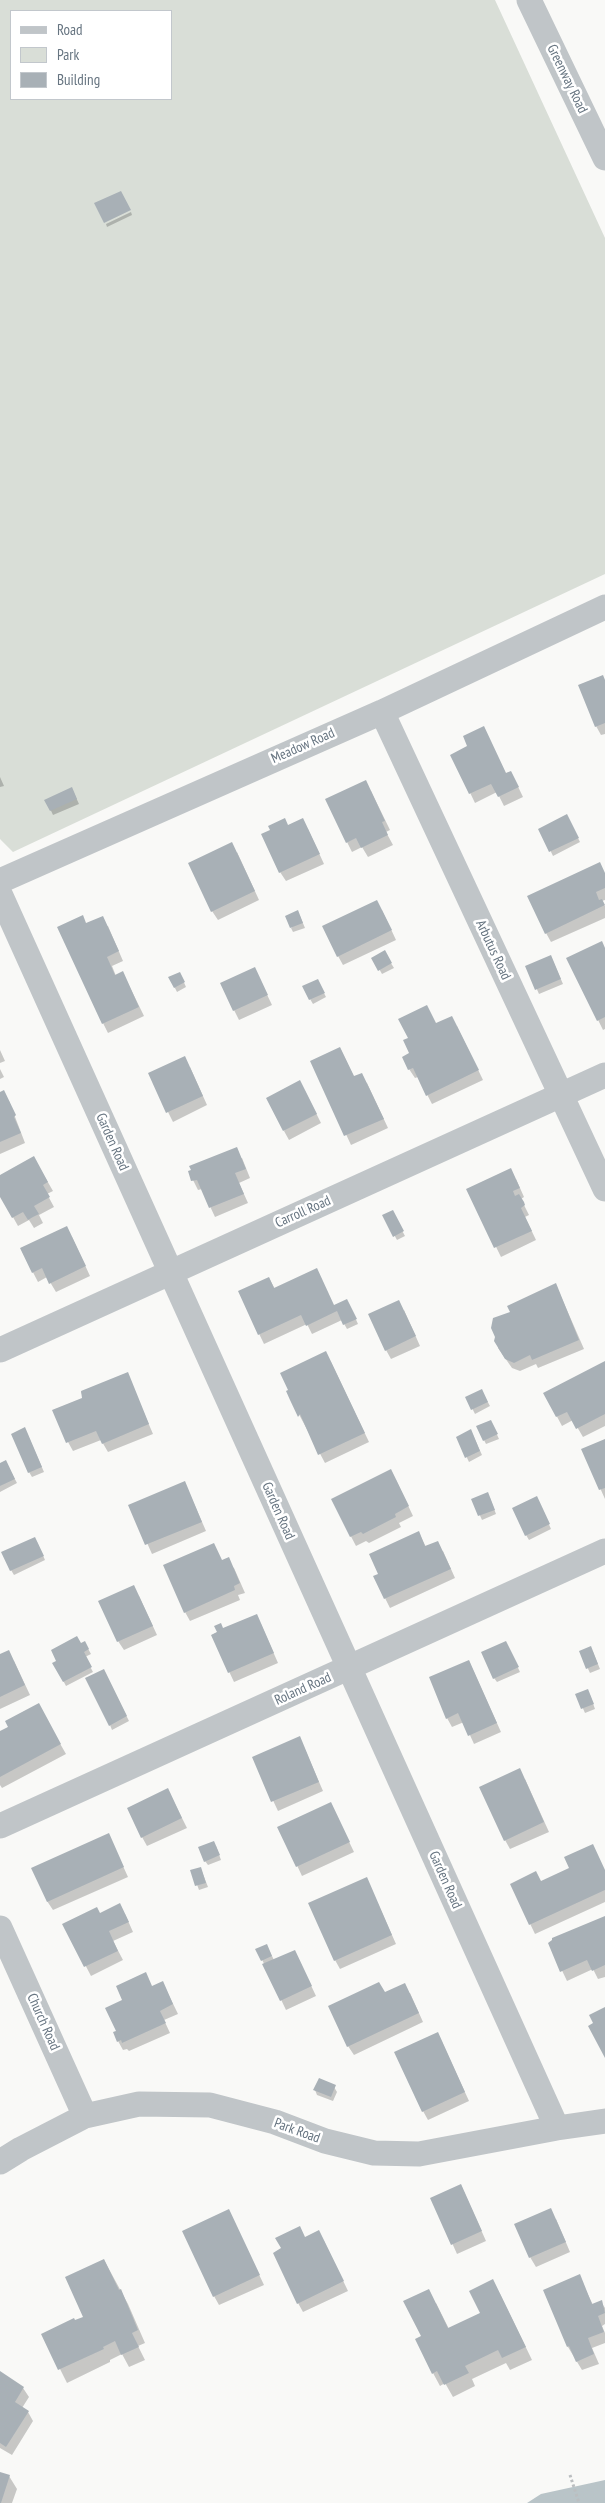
<!DOCTYPE html>
<style>
body{margin:0}
#map{position:relative;width:605px;height:2503px;overflow:hidden;background:#f9f9f7;font-family:"PT Sans Narrow",sans-serif}
canvas{display:block}
.legend{position:absolute;left:10px;top:10px;width:162px;height:90px;box-sizing:border-box;background:#fff;border:1px solid #c2c7cc;margin:0;padding:6px 9px;list-style:none;font-size:15px;color:#667480}
.legend li{display:flex;align-items:center;gap:10px;height:25px}
.legend b{width:25px;border:1px solid #c2c7cc}
</style>
<div id="map">
<canvas width="605" height="2503"></canvas>
<ul class="legend">
<li><b style="height:6px;background:#c0c5c8"></b>Road</li>
<li><b style="height:14px;background:#d9ded7"></b>Park</li>
<li><b style="height:14px;background:#a8b0b6"></b>Building</li>
</ul>
</div>
<script>
const g = document.querySelector('canvas').getContext('2d');
g.lineJoin = 'round';
function fill(path, color) { g.fillStyle = color; g.fill(path, 'evenodd'); }
const shape = rows => new Path2D(rows.map(r => 'M' + r).join(''));
function strokePath(path, color, width, dash) { g.strokeStyle = color; g.lineWidth = width; g.lineCap = dash ? 'butt' : 'round'; g.setLineDash(dash || []); g.stroke(path); }
function write(font, color, halo, rows, align = 'center') {
  g.font = font + ' "PT Sans Narrow",sans-serif'; g.lineWidth = 5; g.setLineDash([]); g.textBaseline = 'middle'; g.strokeStyle = halo; g.fillStyle = color; for (const [text, x, y, turn = 0] of rows) {
    g.save(); g.translate(x, y); g.rotate((+turn || 0) * Math.PI / 180); g.textAlign = isNaN(turn) ? turn : align; if (halo) g.strokeText(text, 0, 0); g.fillText(text, 0, 0); g.restore();
  }
}
fill(shape([
 [0,0,495,0,605,238,605,574,13,852,0,839],
 [11,11,171,11,171,99,11,99]
]), '#d9ded7');
fill(shape([
 [605,2480,605,2503,527,2503,541,2494]
]), '#b9c4c8');
fill(shape([
 [131,212,132,215,107,227,106,224],
 [605,681,605,734,601,735,596,726],
 [452,755,506,773,511,772,523,797,504,806,497,792,475,803],
 [0,777,4,786,0,787],
 [371,791,390,830,386,832,393,845,368,857,362,847,352,852,347,842],
 [74,793,79,804,53,815,46,800],
 [569,820,580,842,553,856,540,829],
 [288,826,308,829,324,864,286,881,280,872],
 [237,852,259,900,218,920,212,911],
 [605,873,605,900,602,901,605,906,605,918,551,942,546,933],
 [382,910,396,940,343,965,338,956],
 [300,916,305,928,293,932,291,928],
 [87,924,108,926,123,961,112,966,116,976,123,973,144,1016,108,1033,103,1023],
 [605,950,605,1029,603,1030,568,959],
 [384,952,394,968,382,974,373,958],
 [553,961,563,984,539,994,527,967],
 [170,978,182,978,186,987,177,992],
 [259,978,272,1005,239,1020,221,984],
 [320,985,326,997,313,1004,310,999],
 [436,1025,457,1026,483,1080,432,1104,418,1077,415,1078,409,1069],
 [340,1048,354,1077,367,1083,388,1128,351,1145,312,1061],
 [0,1050,5,1061,0,1063],
 [190,1067,207,1105,173,1122,149,1074],
 [0,1069,4,1077,0,1079],
 [305,1091,321,1123,289,1140,284,1131],
 [0,1093,9,1101,25,1143,0,1154],
 [34,1158,53,1191,47,1194,54,1207,39,1215,43,1223,34,1228,29,1220,18,1226,0,1194,0,1177],
 [242,1158,250,1178,239,1183,248,1203,215,1217,202,1189,198,1190,189,1172],
 [516,1179,524,1197,521,1199,529,1215,525,1217,536,1240,501,1257,468,1190],
 [392,1212,405,1236,397,1240,384,1216],
 [72,1237,90,1276,56,1292,47,1277,38,1282,21,1249],
 [269,1278,275,1289,334,1306,349,1304,358,1324,347,1329,342,1320,312,1334,307,1324,264,1344,239,1292],
 [556,1285,584,1349,538,1368,536,1364,520,1371,512,1368,498,1348,512,1313],
 [404,1310,420,1346,391,1359,386,1350],
 [331,1362,369,1442,325,1463,287,1392],
 [605,1362,605,1426,583,1437,573,1420,562,1426,545,1394],
 [127,1373,153,1434,108,1452,101,1440,73,1451,68,1442,84,1399,81,1392],
 [484,1395,490,1406,475,1414,467,1398],
 [493,1426,499,1439,486,1444,484,1440],
 [27,1433,44,1472,32,1477,29,1472],
 [473,1435,482,1455,469,1462,457,1437],
 [605,1440,605,1499,583,1450],
 [0,1465,8,1466,17,1483,0,1492],
 [396,1480,413,1516,399,1523,401,1527,369,1543,366,1541,356,1546,332,1500],
 [185,1483,206,1531,152,1554,130,1505],
 [490,1498,496,1514,482,1520,473,1500],
 [539,1502,551,1529,529,1540,526,1535],
 [419,1533,426,1547,443,1551,455,1578,390,1608,385,1598],
 [37,1542,45,1560,14,1575,11,1570],
 [222,1561,234,1568,245,1593,238,1595,240,1600,190,1621,185,1612],
 [139,1596,157,1635,124,1650,118,1641],
 [261,1624,278,1663,234,1682,212,1635,223,1629],
 [85,1643,91,1654,85,1657,93,1672,66,1686,54,1663],
 [508,1647,520,1672,497,1682,494,1678],
 [580,1652,593,1652,600,1669,590,1673],
 [0,1656,14,1661,30,1695,0,1709],
 [469,1661,501,1732,474,1744,464,1722,452,1727,447,1718],
 [106,1675,129,1721,112,1730,110,1725],
 [577,1695,590,1695,595,1709,585,1713],
 [38,1705,66,1754,2,1788,0,1785,0,1733],
 [304,1747,323,1791,278,1811,253,1758],
 [525,1779,549,1832,510,1849,505,1840],
 [168,1790,187,1828,147,1846,142,1837],
 [331,1804,354,1852,302,1876,279,1827],
 [113,1844,128,1877,53,1910,47,1901],
 [216,1846,221,1860,208,1865,205,1861],
 [201,1869,208,1887,199,1890,192,1871],
 [571,1869,605,1870,605,1902,535,1934,511,1884,541,1882],
 [371,1888,396,1944,340,1969,335,1960],
 [100,1914,125,1914,133,1932,113,1941,123,1960,91,1976,64,1924],
 [605,1917,605,1977,598,1979,593,1969,567,1981,549,1943],
 [257,1949,269,1950,274,1960,299,1960,316,1996,286,2010],
 [163,1983,178,2014,164,2020,170,2033,129,2051,127,2049,123,2050,118,2041,118,2031,152,1987],
 [410,1993,423,2022,354,2055,348,2046,385,1994],
 [442,2042,469,2101,428,2120,423,2111],
 [334,2087,337,2092,333,2101,317,2095,315,2090],
 [461,2185,486,2241,457,2254,432,2198],
 [229,2211,264,2285,219,2305,214,2296],
 [556,2219,570,2252,536,2267,530,2257],
 [306,2238,324,2241,348,2291,303,2312,298,2303],
 [104,2260,128,2304,145,2343,138,2346,145,2360,129,2367,122,2354,110,2360,110,2362,67,2383,43,2335,85,2317],
 [579,2276,593,2305,601,2302,605,2308,605,2324,602,2326,605,2333,605,2343,592,2348,599,2364,582,2370,568,2347,544,2291],
 [500,2294,532,2360,510,2370,506,2363,472,2379,475,2386,453,2397,445,2383,440,2386,433,2373,422,2337,436,2303,449,2329,481,2313],
 [0,2373,23,2388,29,2397,22,2408,28,2412,33,2421,12,2455,0,2448],
 [0,2473,9,2476,17,2489,12,2503,0,2503]
]), '#0003');
fill(shape([
 [121,191,131,210,104,223,94,203],
 [603,675,605,680,605,723,595,727,578,685],
 [484,726,506,773,511,771,519,787,498,797,491,784,469,794,450,755,467,746,463,736],
 [366,780,385,821,382,822,388,835,361,848,356,838,346,843,325,799],
 [72,787,77,799,50,811,44,800],
 [567,814,579,838,549,852,538,829],
 [285,818,288,825,303,818,320,854,279,873,261,834,270,830,268,826],
 [232,842,255,891,211,912,188,863],
 [600,862,605,873,605,888,596,892,599,900,602,899,605,905,545,934,527,896],
 [377,900,392,930,337,957,322,926],
 [298,910,303,923,290,928,285,916],
 [83,915,86,923,103,916,119,951,107,957,115,975,123,971,139,1007,102,1024,57,927],
 [602,941,605,948,605,1017,597,1021,566,958],
 [385,950,392,963,378,971,371,958],
 [551,955,561,979,535,990,525,966],
 [255,967,268,995,233,1011,220,983],
 [180,972,185,982,174,988,168,977],
 [318,979,325,993,309,1000,302,986],
 [427,1005,436,1023,452,1016,479,1070,426,1096,413,1068,408,1070,402,1057,409,1053,403,1040,408,1038,398,1019],
 [340,1047,354,1076,362,1073,384,1119,344,1136,310,1061],
 [185,1056,203,1096,166,1113,148,1073],
 [300,1080,317,1114,283,1131,266,1098],
 [4,1090,16,1115,14,1117,21,1133,0,1142,0,1092],
 [237,1147,246,1169,235,1173,244,1194,209,1208,197,1180,191,1181,188,1171,191,1170,189,1166],
 [34,1156,48,1182,43,1185,50,1197,34,1206,39,1214,33,1217,28,1220,23,1212,12,1218,0,1197,0,1175],
 [511,1168,520,1188,513,1191,515,1196,519,1194,524,1202,525,1205,521,1208,532,1231,494,1248,466,1189],
 [393,1210,404,1231,393,1237,382,1215],
 [67,1226,86,1266,49,1284,42,1268,32,1273,20,1248],
 [317,1268,334,1305,347,1299,357,1319,343,1325,337,1311,306,1326,301,1315,258,1335,238,1291,269,1277,274,1288],
 [556,1283,579,1340,532,1360,530,1355,514,1363,505,1359,494,1341,495,1337,491,1328,493,1318,510,1312,507,1306],
 [399,1300,416,1336,385,1351,368,1314],
 [326,1351,365,1433,318,1455,300,1414,298,1417,290,1400,286,1391,288,1390,280,1373],
 [605,1361,605,1414,576,1429,567,1412,556,1417,543,1393],
 [128,1372,149,1424,102,1444,96,1431,66,1443,52,1410,82,1398,81,1391],
 [482,1389,488,1402,471,1410,465,1397],
 [491,1420,498,1434,483,1441,476,1426],
 [25,1427,42,1467,28,1473,11,1434],
 [471,1429,480,1451,465,1458,456,1437],
 [605,1439,605,1488,599,1490,581,1449],
 [6,1460,15,1479,0,1486,0,1463],
 [391,1469,409,1506,395,1514,396,1517,363,1534,361,1532,350,1537,331,1499],
 [185,1481,202,1522,145,1545,128,1505],
 [488,1492,495,1510,478,1516,471,1499],
 [537,1496,550,1524,525,1536,512,1508],
 [419,1531,425,1546,438,1541,451,1569,384,1599,373,1576,378,1574,369,1554],
 [35,1537,44,1556,10,1571,1,1552],
 [214,1543,222,1560,229,1557,240,1583,234,1586,235,1590,184,1613,163,1565],
 [134,1585,153,1626,117,1642,98,1601],
 [257,1614,274,1653,228,1673,211,1635,217,1632,214,1626,221,1623,223,1628],
 [77,1636,81,1643,85,1641,89,1649,84,1652,92,1667,63,1682,52,1663,56,1661,51,1650],
 [506,1641,519,1667,493,1679,481,1652],
 [591,1646,598,1664,586,1669,579,1651],
 [9,1650,25,1685,0,1697,0,1654],
 [469,1660,497,1723,468,1736,458,1713,446,1719,429,1677],
 [104,1669,127,1716,109,1726,85,1678],
 [588,1689,594,1704,581,1709,575,1694],
 [39,1703,61,1744,0,1777,0,1731,8,1727,5,1721],
 [300,1736,319,1782,271,1802,252,1757],
 [520,1768,544,1822,504,1841,479,1787],
 [168,1788,182,1818,141,1838,127,1808],
 [331,1802,350,1842,296,1867,277,1827],
 [109,1833,124,1867,47,1902,31,1868],
 [214,1841,220,1855,204,1862,198,1847],
 [593,1844,605,1870,605,1890,529,1925,510,1884,536,1871,541,1881,569,1868,564,1857],
 [201,1867,206,1883,195,1886,190,1870],
 [367,1877,392,1935,334,1961,308,1903],
 [120,1903,129,1922,109,1931,118,1951,84,1967,62,1924,97,1907,100,1913],
 [605,1916,605,1965,592,1971,587,1960,560,1972,548,1943,552,1940,552,1938],
 [267,1944,272,1956,261,1961,255,1949],
 [295,1950,312,1986,280,2001,262,1964],
 [146,1972,152,1986,163,1981,173,2004,160,2011,166,2023,122,2043,121,2040,117,2042,113,2032,116,2031,105,2008,122,2000,116,1986],
 [379,1982,385,1992,405,1983,419,2013,347,2047,328,2006],
 [605,2007,605,2058,588,2026,593,2023,589,2015],
 [438,2032,465,2092,422,2112,394,2052],
 [319,2078,336,2085,331,2097,313,2090],
 [461,2184,482,2231,451,2245,430,2198],
 [551,2208,566,2242,529,2258,514,2224],
 [229,2209,260,2275,213,2297,182,2231],
 [300,2226,305,2237,319,2230,344,2281,297,2304,273,2253,281,2248,275,2238],
 [104,2259,119,2290,121,2289,138,2330,132,2333,139,2347,121,2355,115,2341,103,2347,104,2349,58,2370,41,2334,74,2318,75,2320,83,2317,65,2277],
 [580,2274,592,2304,602,2300,605,2313,598,2316,604,2332,588,2338,594,2354,576,2362,569,2346,567,2347,543,2290],
 [493,2279,526,2347,502,2358,498,2350,465,2366,469,2373,444,2385,437,2371,432,2374,415,2339,421,2336,403,2301,429,2289,448,2328,480,2313,469,2291],
 [0,2371,24,2387,15,2402,29,2411,6,2447,0,2443],
 [0,2472,10,2475,1,2503,0,2503]
]), '#a8b0b6');
strokePath(shape([
 [570,2475,579,2503]
]), '#bbbec0', 3, [2.5, 2.5]);
strokePath(shape([
 [529,0,605,158],
 [382,712,605,1189],
 [0,881,382,712,605,607],
 [0,894,557,2128],
 [0,1350,605,1075],
 [0,1826,605,1551],
 [0,1928,85,2116],
 [0,2162,21,2149,85,2116,139,2104,210,2105,275,2122,325,2141,374,2153,419,2154,557,2128,605,2121]
]), '#c0c5c8', 25);
write('14px', '#667480', '#fff', [
 ["Greenway Road",567,79,64],
 ["Meadow Road",303,746,-24],
 ["Arbutus Road",493,950,65],
 ["Garden Road",112,1142,66],
 ["Carroll Road",303,1212,-24],
 ["Garden Road",278,1511,66],
 ["Roland Road",303,1689,-24],
 ["Garden Road",445,1880,66],
 ["Church Road",43,2022,66],
 ["Park Road",297,2131,20]
]);
</script>
